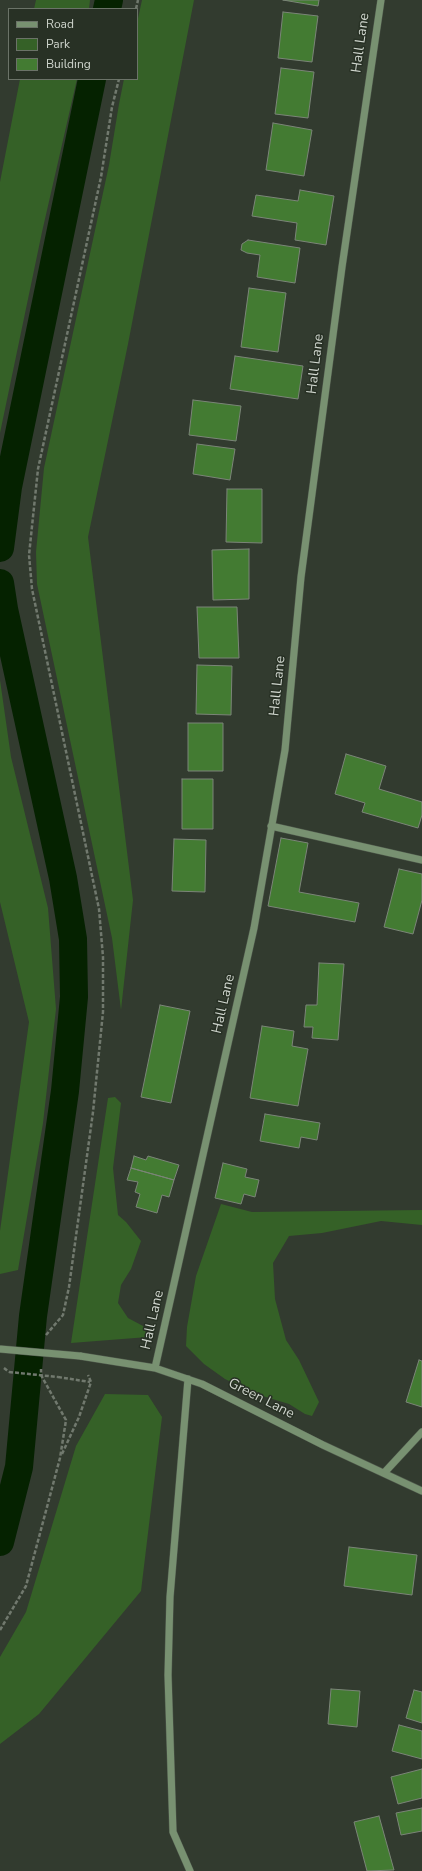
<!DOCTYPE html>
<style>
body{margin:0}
#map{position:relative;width:422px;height:1871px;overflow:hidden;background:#323b2f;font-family:"Nunito Sans",sans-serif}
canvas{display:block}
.legend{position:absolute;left:8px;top:8px;width:130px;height:72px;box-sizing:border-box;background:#283125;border:1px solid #6b7368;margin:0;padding:5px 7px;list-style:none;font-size:12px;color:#cfd5cd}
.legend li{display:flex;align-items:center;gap:8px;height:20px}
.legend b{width:20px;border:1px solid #6b7368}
</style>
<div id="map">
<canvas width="422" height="1871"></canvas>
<ul class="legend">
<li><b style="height:5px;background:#789171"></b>Road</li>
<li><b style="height:11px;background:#356127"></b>Park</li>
<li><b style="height:11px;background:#437b32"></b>Building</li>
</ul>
</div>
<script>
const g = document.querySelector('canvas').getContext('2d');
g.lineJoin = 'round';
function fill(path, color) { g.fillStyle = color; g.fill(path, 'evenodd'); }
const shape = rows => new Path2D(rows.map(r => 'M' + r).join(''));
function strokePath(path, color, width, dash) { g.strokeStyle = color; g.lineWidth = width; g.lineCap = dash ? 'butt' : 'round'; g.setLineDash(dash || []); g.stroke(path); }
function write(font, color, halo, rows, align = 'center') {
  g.font = font + ' "Nunito Sans",sans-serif'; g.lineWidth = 3; g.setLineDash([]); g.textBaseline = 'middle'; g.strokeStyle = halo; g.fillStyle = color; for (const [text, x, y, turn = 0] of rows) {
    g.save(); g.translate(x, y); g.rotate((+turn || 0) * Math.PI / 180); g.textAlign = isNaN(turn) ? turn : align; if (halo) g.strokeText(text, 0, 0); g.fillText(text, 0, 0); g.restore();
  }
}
fill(shape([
 [36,0,90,0,89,9,34,9],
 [142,0,194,0,128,344,88,537,133,900,121,1010,112,938,37,584,36,552,44,468,109,165,119,104,124,79,137,79,137,23],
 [20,79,77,79,42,232,0,433,0,182],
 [0,680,11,757,48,908,56,1009,43,1123,18,1270,0,1274,0,1231,29,1022,0,902],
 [115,1097,121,1103,113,1168,118,1215,126,1222,141,1241,131,1269,121,1285,118,1303,128,1318,143,1326,148,1337,71,1343,108,1098],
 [221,1204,252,1212,422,1210,422,1225,381,1221,322,1233,289,1236,273,1263,275,1299,286,1340,299,1360,319,1402,312,1416,305,1414,289,1404,256,1394,225,1379,204,1364,186,1346,187,1327,196,1276],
 [105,1394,148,1395,162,1417,141,1591,39,1714,0,1744,0,1657,26,1612,76,1446]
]), '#356127');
strokePath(shape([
 [107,9,109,0],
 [0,548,8,487,92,79],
 [0,583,4,609,63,878,73,939,74,997,65,1091,33,1316,19,1467,0,1542]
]), '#052200', 28);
const building = shape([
 [283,0,319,0,318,6,283,0],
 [283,12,318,16,312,62,278,58,283,12],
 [281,68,314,72,308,118,275,114,281,68],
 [273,123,312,130,304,176,266,170,273,123],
 [300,190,334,196,326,245,295,240,297,223,252,216,256,195,298,201,300,190],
 [248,240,300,248,295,283,257,277,260,255,247,253,241,250,242,244,248,240],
 [249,288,286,293,278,352,241,347,249,288],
 [235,356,303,366,298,399,230,389,235,356],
 [193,400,241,406,236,441,189,435,193,400],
 [197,444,235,449,230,480,193,474,197,444],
 [227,489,262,489,262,543,226,542,227,489],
 [249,549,249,599,213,600,212,550,249,549],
 [197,607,237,607,239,658,199,658,197,607],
 [197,665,232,666,231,715,196,714,197,665],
 [188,723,223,723,223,771,188,771,188,723],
 [346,754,386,766,379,789,422,802,422,815,418,828,362,812,365,803,335,794,346,754],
 [182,779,213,779,213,829,182,829,182,779],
 [281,838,308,843,299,892,359,903,355,922,268,906,281,838],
 [174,839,206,840,205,892,172,891,174,839],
 [399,869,422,874,422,900,413,934,384,927,399,869],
 [319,963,344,964,338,1040,312,1038,313,1027,304,1027,306,1005,317,1005,319,963],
 [160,1005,190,1011,171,1103,141,1097,160,1005],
 [262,1026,294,1031,292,1046,308,1049,298,1106,250,1098,262,1026],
 [265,1114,320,1123,317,1140,301,1137,299,1148,260,1141,265,1114],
 [134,1156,146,1160,148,1156,179,1165,174,1180,131,1168,134,1156],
 [223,1163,247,1169,245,1177,259,1180,255,1197,244,1194,241,1204,215,1198,223,1163],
 [131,1168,174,1180,169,1197,162,1195,157,1213,136,1207,140,1194,135,1192,138,1182,127,1180,131,1168],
 [419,1360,422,1361,422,1407,406,1402,419,1360],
 [349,1547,417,1555,412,1595,344,1586,349,1547],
 [331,1689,360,1691,357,1727,328,1724,331,1689],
 [414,1690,422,1692,422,1723,406,1718,414,1690],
 [399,1725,422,1731,422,1759,392,1751,399,1725],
 [422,1769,422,1798,398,1804,391,1777,422,1769],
 [422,1808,422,1831,401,1835,396,1813,422,1808],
 [379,1816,394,1870,367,1871,354,1822,379,1816]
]);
fill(building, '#437b32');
strokePath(building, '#7b8578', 1);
const minor = shape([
 [271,826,422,860],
 [80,1356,155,1368,202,1384,323,1445,422,1491],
 [155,1368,254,928,285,750,301,577,342,267,381,0],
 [188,1379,170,1597,168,1675,173,1832,190,1871],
 [384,1473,422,1432]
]);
strokePath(minor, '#4e574b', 8);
strokePath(shape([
 [136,9,138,0],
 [46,1335,63,1315,69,1287,93,1112,103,1012,103,957,99,909,32,589,29,555,38,469,101,177,112,107,119,79],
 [4,1368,9,1372],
 [58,1377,90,1382],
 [62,1454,79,1417,91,1382,88,1375],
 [0,1630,26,1586,60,1458,66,1420,41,1375,41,1369]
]), '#71796e', 2.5, [4, 2]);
strokePath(minor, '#789171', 7);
const minorBridge = shape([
 [0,1349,80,1356]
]);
strokePath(minorBridge, '#4e574b', 8, []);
strokePath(shape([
 [9,1372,58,1377]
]), '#71796e', 2.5, [4, 2]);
strokePath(minorBridge, '#789171', 7);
write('14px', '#cfd5cd', '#283125', [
 ["Hall Lane",361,43,-82],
 ["Hall Lane",316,364,-83],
 ["Hall Lane",278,686,-84],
 ["Hall Lane",224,1004,-77],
 ["Hall Lane",153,1320,-77],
 ["Green Lane",261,1399,27]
]);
</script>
